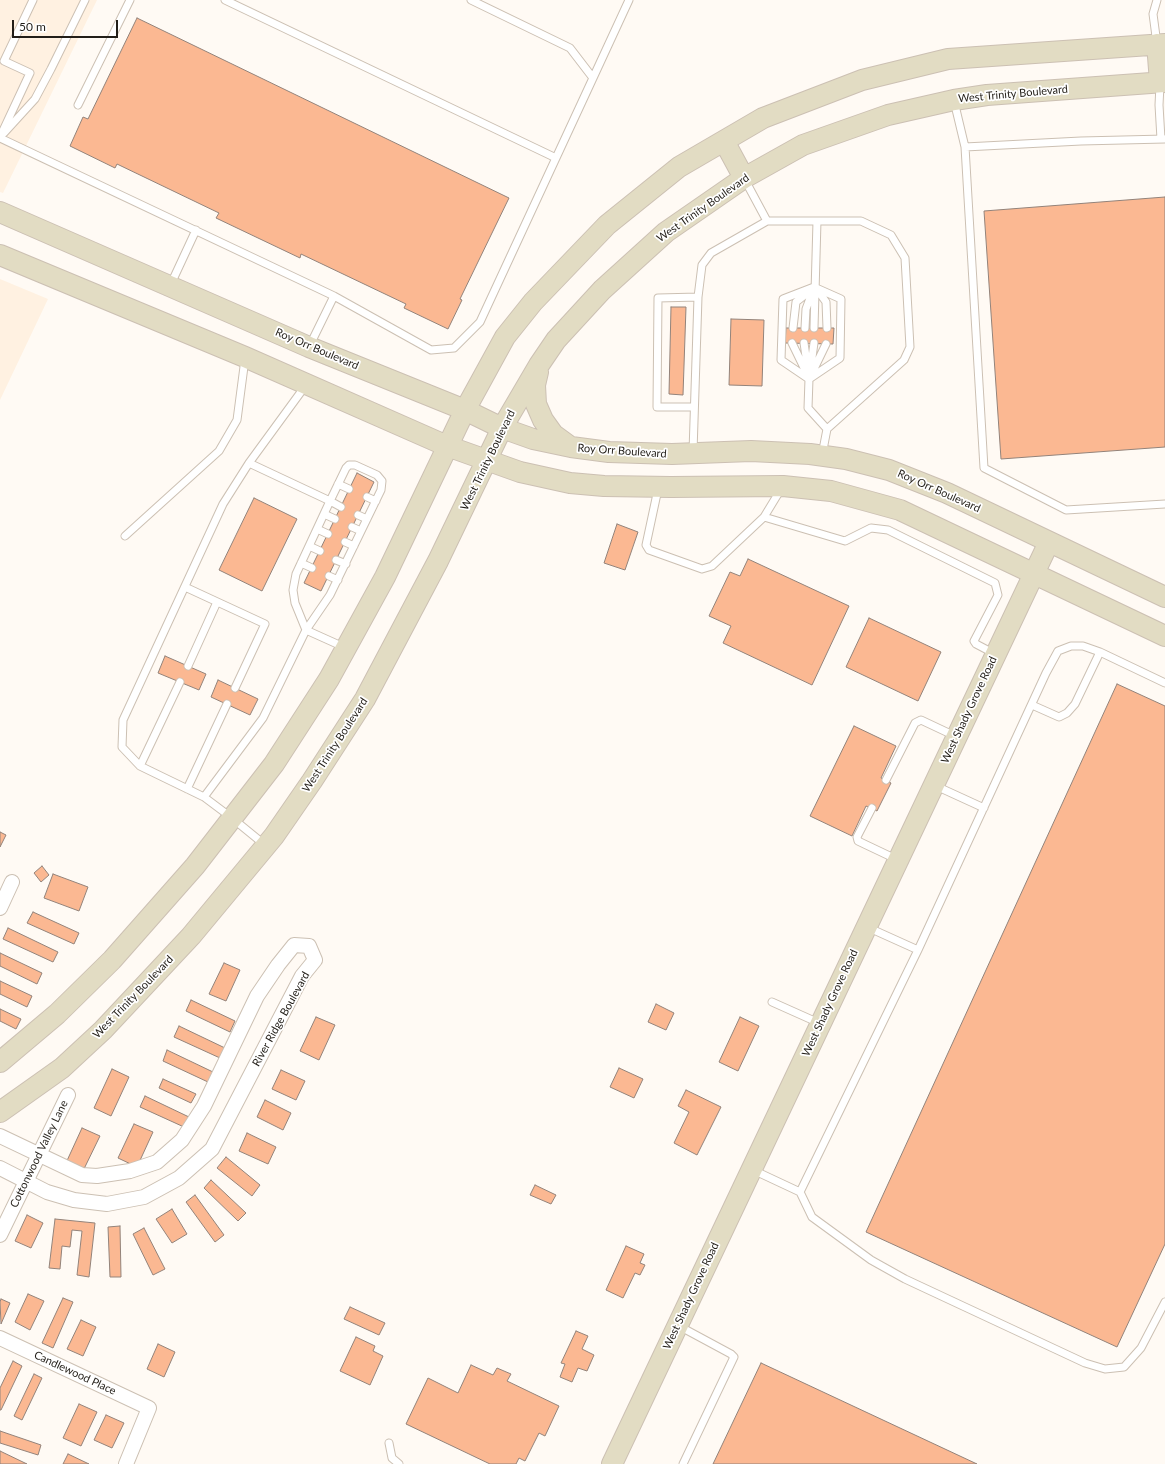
<!DOCTYPE html>
<style>
body{margin:0}
#map{position:relative;width:1165px;height:1464px;overflow:hidden;background:#fffaf4;font-family:Lato,sans-serif}
canvas{display:block}
.scale{position:absolute;left:12px;top:20px;width:106px;height:18px;box-sizing:border-box;border:2px solid #221e18;border-top:0;padding-left:5px;font-size:12px;line-height:14px;white-space:nowrap;color:#221e18;-webkit-text-stroke:3px #fff;paint-order:stroke}
</style>
<div id="map">
<canvas width="1165" height="1464"></canvas>
<div class="scale">50 m</div>
</div>
<script>
const g = document.querySelector('canvas').getContext('2d');
g.lineJoin = 'round';
function fill(path, color) { g.fillStyle = color; g.fill(path, 'evenodd'); }
const shape = rows => new Path2D(rows.map(r => 'M' + r).join(''));
function strokePath(path, color, width, dash) { g.strokeStyle = color; g.lineWidth = width; g.lineCap = dash ? 'butt' : 'round'; g.setLineDash(dash || []); g.stroke(path); }
function write(font, color, halo, rows, align = 'center') {
  g.font = font + ' Lato,sans-serif'; g.lineWidth = 3.5; g.setLineDash([]); g.textBaseline = 'middle'; g.strokeStyle = halo; g.fillStyle = color; for (const [text, x, y, turn = 0] of rows) {
    g.save(); g.translate(x, y); g.rotate((+turn || 0) * Math.PI / 180); g.textAlign = isNaN(turn) ? turn : align; if (halo) g.strokeText(text, 0, 0); g.fillText(text, 0, 0); g.restore();
  }
}
fill(shape([
 [0,0,97,0,3,193,0,192],
 [0,279,48,299,0,400]
]), '#fff1e1');
const building = shape([
 [137,18,509,198,460,299,462,300,448,329,404,308,406,304,301,254,300,258,216,218,219,213,117,164,115,168,70,146,83,117,88,119,137,18],
 [1165,197,1165,447,1001,459,984,211,1165,197],
 [671,307,686,307,683,395,669,394,671,307],
 [731,319,764,320,762,386,729,385,731,319],
 [786,328,834,328,833,344,785,343,786,328],
 [357,473,374,482,321,591,304,583,357,473],
 [254,498,297,519,262,591,219,570,254,498],
 [617,524,638,532,625,570,604,563,617,524],
 [748,559,849,606,812,685,723,643,731,626,709,616,730,572,740,576,748,559],
 [869,618,941,652,918,701,846,667,869,618],
 [165,656,206,674,199,690,158,673,165,656],
 [218,680,258,699,250,715,211,697,218,680],
 [1117,684,1165,706,1165,1244,1117,1347,866,1232,1117,684],
 [854,726,896,746,881,778,891,783,877,811,866,806,852,836,810,816,854,726],
 [0,832,6,835,0,847,0,832],
 [42,866,49,875,41,882,34,873,42,866],
 [53,874,88,887,79,911,44,898,53,874],
 [33,912,79,933,74,944,27,923,33,912],
 [8,928,58,952,53,962,3,939,8,928],
 [0,953,42,973,37,984,0,966,0,953],
 [224,963,240,970,226,1001,209,994,224,963],
 [0,981,32,996,27,1007,0,994,0,981],
 [191,1000,235,1021,230,1032,186,1011,191,1000],
 [656,1004,674,1013,666,1030,648,1022,656,1004],
 [0,1009,21,1019,16,1029,0,1021,0,1009],
 [316,1017,335,1025,319,1060,300,1051,316,1017],
 [740,1017,759,1026,738,1071,719,1062,740,1017],
 [179,1026,225,1048,220,1058,174,1037,179,1026],
 [167,1050,213,1072,208,1082,163,1061,167,1050],
 [619,1068,643,1079,634,1098,610,1087,619,1068],
 [112,1069,129,1077,111,1116,94,1108,112,1069],
 [281,1070,305,1081,296,1100,272,1089,281,1070],
 [163,1079,196,1094,191,1103,159,1088,163,1079],
 [686,1090,721,1107,697,1155,674,1143,689,1112,678,1106,686,1090],
 [145,1096,189,1117,184,1127,140,1107,145,1096],
 [265,1100,291,1113,283,1130,257,1117,265,1100],
 [134,1124,153,1132,137,1167,118,1158,134,1124],
 [82,1128,100,1136,82,1173,65,1165,82,1128],
 [247,1133,276,1147,268,1164,239,1151,247,1133],
 [226,1157,260,1185,252,1196,217,1168,226,1157],
 [211,1180,246,1213,238,1221,204,1188,211,1180],
 [535,1185,556,1195,551,1204,530,1195,535,1185],
 [195,1195,224,1235,215,1242,186,1202,195,1195],
 [172,1209,187,1234,172,1243,156,1219,172,1209],
 [27,1215,43,1223,31,1248,15,1241,27,1215],
 [55,1219,95,1223,89,1277,77,1275,82,1231,72,1230,70,1247,62,1246,60,1269,49,1268,55,1219],
 [120,1226,121,1277,110,1277,108,1227,120,1226],
 [144,1228,165,1269,153,1275,133,1234,144,1228],
 [626,1246,644,1254,640,1263,645,1265,640,1275,635,1273,623,1298,606,1290,626,1246],
 [28,1294,44,1301,30,1330,15,1322,28,1294],
 [63,1298,73,1302,53,1348,42,1343,63,1298],
 [1,1299,10,1303,1,1324,0,1302,1,1299],
 [350,1307,385,1323,379,1335,344,1319,350,1307],
 [81,1320,96,1327,83,1356,67,1349,81,1320],
 [576,1331,588,1336,582,1349,594,1355,587,1371,578,1368,572,1382,560,1377,565,1364,561,1363,576,1331],
 [356,1337,375,1346,373,1351,383,1356,370,1385,340,1371,356,1337],
 [158,1344,175,1352,164,1377,147,1369,158,1344],
 [13,1361,22,1366,1,1410,0,1410,0,1388,13,1361],
 [761,1363,977,1464,713,1464,761,1363],
 [471,1365,493,1375,497,1368,511,1374,507,1381,559,1406,545,1436,539,1433,525,1461,519,1458,516,1464,490,1464,406,1424,428,1378,458,1393,471,1365],
 [34,1374,42,1378,22,1420,14,1416,34,1374],
 [79,1404,97,1412,81,1446,63,1438,79,1404],
 [106,1415,124,1423,112,1448,94,1440,106,1415],
 [0,1431,41,1445,38,1455,0,1443,0,1431],
 [0,1451,27,1464,0,1464,0,1451],
 [68,1454,89,1464,63,1464,68,1454]
]);
fill(building, '#fbb892');
strokePath(building, '#93837a', 1);
const service = shape([
 [225,0,556,158],
 [1157,0,1153,14,1157,44],
 [593,78,629,0],
 [1160,85,1159,105,1161,139],
 [954,101,965,147,984,468,1066,510,1165,504],
 [78,105,130,0],
 [4,133,35,99,51,69,85,0],
 [0,137,30,73,4,61,33,0],
 [0,138,334,296],
 [965,147,1081,141,1165,139],
 [745,180,767,221],
 [170,286,196,230],
 [814,287,841,299,840,358,809,379,781,360,783,299,814,287],
 [816,288,826,302,827,328],
 [793,328,796,302,810,291],
 [805,328,806,309,812,293],
 [814,328,817,221],
 [792,343,809,378],
 [804,343,808,370],
 [814,343,809,379,808,408,827,429],
 [309,347,334,296,431,350,454,348,480,322,593,78,570,48,471,0],
 [812,373,826,344],
 [694,407,657,407,658,298,698,297],
 [693,452,698,297,702,265,711,253,767,221,861,221,891,235,905,258,910,347,904,360,827,429,822,455],
 [338,484,349,489],
 [658,489,646,545,649,550,702,569,712,566,764,517,781,489],
 [367,497,376,501],
 [324,514,335,519],
 [358,515,367,519],
 [764,517,845,541,871,528,888,530,995,583,998,595,974,641,976,644,995,654],
 [352,527,361,531],
 [317,529,328,534],
 [125,536,219,451,237,420,245,359],
 [345,542,354,546],
 [309,546,320,551],
 [336,560,346,564],
 [301,563,312,568],
 [329,576,338,580],
 [185,587,265,624,235,688],
 [306,630,295,603,293,590,296,574,330,501,249,463,306,385],
 [306,630,330,595,381,490,382,481,377,475,355,465,349,465,346,468,330,501,341,507],
 [188,666,217,602],
 [1032,705,1059,717,1067,713,1075,704,1100,652],
 [140,766,180,682],
 [886,780,915,723,921,720,955,736],
 [936,786,984,808],
 [187,789,227,704],
 [204,797,140,766,122,747,123,720,223,504,249,463],
 [872,808,857,837,858,841,898,860],
 [265,845,232,818,204,797,263,718,306,630,346,648],
 [867,927,918,950],
 [772,1002,819,1023],
 [753,1170,800,1192,812,1217,871,1260,905,1279,1085,1363,1105,1369,1124,1367,1141,1348,1165,1302],
 [800,1192,918,950,1046,673,1058,651,1071,646,1083,646,1100,652,1165,683],
 [679,1326,731,1354,734,1357,683,1464],
 [389,1443,392,1458,399,1464]
]);
const minor = shape([
 [0,908,12,882],
 [0,1136,82,1175,97,1176,130,1171,157,1162,182,1140,204,1106,257,996,278,965,294,945,309,946,315,960,302,976,212,1149,179,1178,144,1197,107,1204,74,1200,47,1192,0,1168],
 [0,1235,68,1095],
 [0,1338,149,1408,126,1464]
]);
const secondary = shape([
 [1157,44,1160,82],
 [724,141,744,178],
 [0,212,309,347,465,410,502,428,533,439,571,447,609,452,672,454,751,451,810,454,846,459,889,470,947,493,1165,597],
 [0,255,245,357,447,446,520,472,570,483,604,486,671,487,783,486,831,491,900,510,1165,636],
 [538,372,535,385,536,404,543,420,553,434,568,445],
 [0,1062,57,1014,112,960,195,866,274,764,329,679,385,577,465,410,505,337,533,302,607,225,679,167,763,118,862,80,948,59,1165,44],
 [0,1112,62,1068,103,1030,191,936,274,836,312,781,365,699,438,561,502,428,539,365,556,340,602,290,666,232,744,178,803,145,888,115,954,100,987,95,1165,82],
 [612,1464,1049,542]
]);
strokePath(service, '#ccc0b3', 9);
strokePath(minor, '#ccc0b3', 16);
strokePath(secondary, '#ccc0b3', 22);
strokePath(service, '#fff', 7);
strokePath(minor, '#fff', 14);
strokePath(secondary, '#e2dcc3', 20);
write('11px', '#221e18', '#fff', [
 ["West Trinity Boulevard",1013,94,-5],
 ["West Trinity Boulevard",703,208,-35],
 ["Roy Orr Boulevard",317,349,23],
 ["Roy Orr Boulevard",622,451,4],
 ["West Trinity Boulevard",488,460,-64],
 ["Roy Orr Boulevard",939,491,24],
 ["West Shady Grove Road",969,710,-65],
 ["West Trinity Boulevard",335,745,-57],
 ["West Trinity Boulevard",133,997,-46],
 ["West Shady Grove Road",830,1003,-65],
 ["River Ridge Boulevard",281,1019,-61],
 ["Cottonwood Valley Lane",39,1154,-64],
 ["West Shady Grove Road",691,1296,-65],
 ["Candlewood Place",75,1373,25]
]);
</script>
